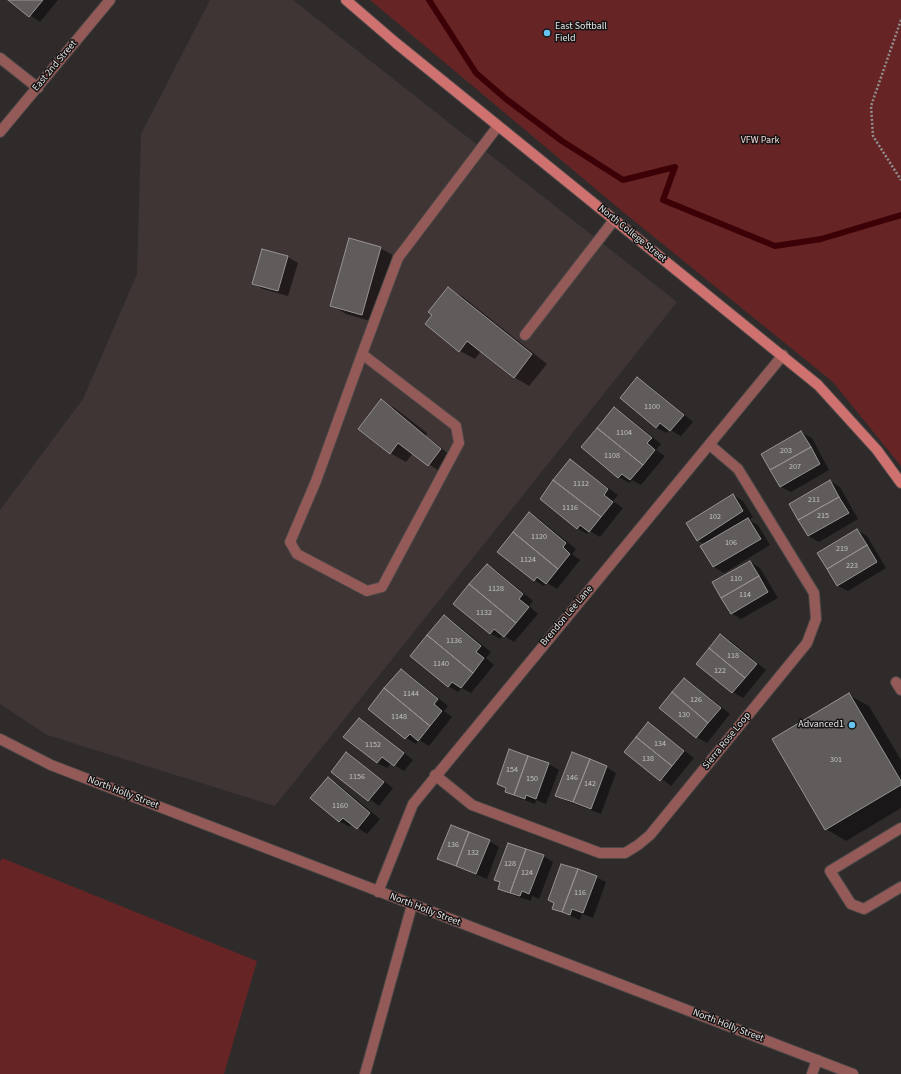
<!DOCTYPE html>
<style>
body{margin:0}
canvas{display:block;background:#2f2b2b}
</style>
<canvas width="901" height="1074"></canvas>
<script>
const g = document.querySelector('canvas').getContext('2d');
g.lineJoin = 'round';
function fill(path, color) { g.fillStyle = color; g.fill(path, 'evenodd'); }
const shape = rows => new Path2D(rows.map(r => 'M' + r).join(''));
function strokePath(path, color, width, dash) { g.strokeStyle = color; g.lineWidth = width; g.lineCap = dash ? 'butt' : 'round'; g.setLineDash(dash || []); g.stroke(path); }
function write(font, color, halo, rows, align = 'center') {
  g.font = font + ' "Source Sans 3",sans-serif'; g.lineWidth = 3; g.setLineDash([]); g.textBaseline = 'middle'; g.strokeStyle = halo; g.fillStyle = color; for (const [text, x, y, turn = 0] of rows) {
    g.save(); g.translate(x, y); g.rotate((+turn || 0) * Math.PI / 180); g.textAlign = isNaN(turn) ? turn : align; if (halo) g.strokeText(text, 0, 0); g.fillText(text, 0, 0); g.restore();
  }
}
fill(shape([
 [210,0,293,0,677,302,275,806,47,735,0,704,0,510,83,399,137,274,141,134]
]), '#3e3534');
fill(shape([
 [370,0,901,0,901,466,833,382,622,211],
 [2,858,257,961,224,1074,0,1074,0,862]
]), '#662425');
fill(shape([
 [9,0,58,0,40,22],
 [380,248,396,257,377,323,346,314,331,305],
 [262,250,288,257,298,263,288,296,263,289,253,284],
 [448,288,463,297,547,364,529,386,514,377,481,351,475,359,460,351,426,324],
 [637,378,647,384,693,422,681,436,670,430,667,433,657,428,621,398],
 [381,401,396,409,427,433,426,436,455,459,443,474,413,453,406,462,390,453],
 [614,408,624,414,661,444,656,450,665,456,641,485,632,480,629,483,619,477,582,447],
 [801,432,812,438,829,470,791,492,781,487,762,454],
 [570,460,618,495,613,501,623,508,600,537,590,531,587,534,577,528],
 [830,481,840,487,858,519,819,542,808,536],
 [733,495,743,501,753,517,749,520,758,525,770,545,724,573,714,567,702,547,706,545,697,540],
 [529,513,539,519,576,549,572,554,580,560,557,589,547,583,544,586,534,580],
 [857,530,867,536,886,568,848,591,838,586],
 [750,562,760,568,778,598,741,619,731,613],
 [487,565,497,571,533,601,529,606,538,614,514,642,503,635,500,639,490,633],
 [444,616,454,622,491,652,486,658,494,665,471,693,462,688,458,692,448,686],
 [721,635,731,641,766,670,743,698,733,692],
 [401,670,411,676,448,706,444,711,452,717,429,746,419,740,416,744,406,738],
 [684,679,694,685,730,714,707,743,697,737],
 [849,695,869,706,901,760,901,808,846,841,826,829],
 [359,719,369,725,413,760,404,771,391,763,387,768,377,763,345,737],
 [648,723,694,758,671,786,625,751],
 [510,750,549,764,559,770,546,804,536,800,535,804,516,797,498,784],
 [347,753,393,788,379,806,332,771],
 [606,767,616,773,601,814,567,801,557,796],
 [328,779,338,784,380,819,367,834,352,824,350,827,340,822,312,798],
 [489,841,499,847,487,879,438,858],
 [543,856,553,862,539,899,532,896,531,901,509,894,499,888,501,883,496,880],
 [596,877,606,882,593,918,582,914,580,920,553,908]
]), '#0007');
strokePath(shape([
 [429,0,476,73,506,99,562,141,623,180,675,167,663,200,775,246,821,239,901,215]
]), '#3c0106', 6);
const building = shape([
 [8,0,43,0,29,17,8,0],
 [349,238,381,247,362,315,330,306,349,238],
 [262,249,288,256,278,291,252,284,262,249],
 [448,287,532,354,514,378,467,341,459,352,425,324,432,315,428,312,448,287],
 [637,377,684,415,670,431,660,423,656,428,620,398,637,377],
 [381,399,441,449,428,466,398,443,390,454,358,429,381,399],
 [614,407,652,438,647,443,655,450,643,465,597,428,614,407],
 [597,428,643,465,630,480,622,474,618,478,581,447,597,428],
 [801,431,811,447,770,470,761,454,801,431],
 [811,447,820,464,780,487,770,470,811,447],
 [570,459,608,489,604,495,613,502,601,517,553,480,570,459],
 [553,480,601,517,589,532,580,525,577,529,540,499,553,480],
 [830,480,839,497,798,520,789,504,830,480],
 [733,494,743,511,697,541,686,523,733,494],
 [839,497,849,513,808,536,798,520,839,497],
 [529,512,566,543,563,547,570,554,558,569,513,532,529,512],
 [748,518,761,539,713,567,700,546,748,518],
 [857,529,867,545,827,569,817,553,857,529],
 [513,532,558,569,546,584,537,577,534,581,497,552,513,532],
 [867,545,877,562,837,586,827,569,867,545],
 [750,561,759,576,721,598,712,582,750,561],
 [487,564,523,594,519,599,529,607,516,623,469,584,487,564],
 [759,576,768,592,731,614,721,598,759,576],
 [469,584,516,623,504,637,494,629,490,634,453,604,469,584],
 [444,615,481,646,476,652,484,658,473,673,427,635,444,615],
 [720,634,757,664,745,678,709,648,720,634],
 [427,635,473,673,461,688,452,682,448,687,410,656,427,635],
 [709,648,745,678,732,693,696,664,709,648],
 [401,669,438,699,434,704,442,711,430,726,384,688,401,669],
 [684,678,721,708,708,723,672,692,684,678],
 [384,688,430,726,418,741,410,734,405,739,368,709,384,688],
 [672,692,708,723,696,738,659,708,672,692],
 [849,693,901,781,901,785,825,830,772,739,849,693],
 [359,718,404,753,394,766,382,757,377,763,343,737,359,718],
 [648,722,684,751,672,766,636,737,648,722],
 [636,737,672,766,660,781,624,752,636,737],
 [509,749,528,756,514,795,505,792,506,788,497,784,509,749],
 [346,752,384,782,368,801,331,772,346,752],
 [572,752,590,759,573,802,555,796,572,752],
 [528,756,549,763,536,799,526,795,525,799,514,795,528,756],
 [590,759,607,766,591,809,573,802,590,759],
 [328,777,370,813,357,829,343,818,339,822,310,798,328,777],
 [451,825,469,832,456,866,437,859,451,825],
 [469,832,490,840,476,874,456,866,469,832],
 [508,843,526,849,510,893,498,889,500,882,494,880,508,843],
 [526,849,544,855,529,894,522,891,520,896,510,893,526,849],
 [561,864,578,869,562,912,552,909,554,903,548,900,561,864],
 [578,869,597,876,583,913,572,909,570,915,562,912,578,869]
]);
fill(building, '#605c5c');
strokePath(building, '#979393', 1);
const lane = shape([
 [525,335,614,220],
 [362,354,456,426,459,443,382,587,367,591,297,554,290,542,316,481,362,354,398,258,498,126],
 [896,682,901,690],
 [901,828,830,871,851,904,864,909,901,887],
 [365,1074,412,905],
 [812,1074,817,1060]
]);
const street = shape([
 [0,58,38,88],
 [0,132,110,0],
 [0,739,51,765,853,1074],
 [435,775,472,805,600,853,625,853,638,845,650,835,807,643,816,619,814,593,738,469,710,445],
 [378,892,413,804,783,355]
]);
const secondary = shape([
 [346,0,396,43,818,385,877,450,901,483]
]);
strokePath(lane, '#4c4848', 12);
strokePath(street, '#4c4848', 12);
strokePath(secondary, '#4c4848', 12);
strokePath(shape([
 [901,20,871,106,873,136,901,180]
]), '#928f8f', 2.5, [2, 2]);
strokePath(lane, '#945a57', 10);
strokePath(street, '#945a57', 10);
strokePath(secondary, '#ce716f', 10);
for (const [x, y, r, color] of [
 [547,33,4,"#69c3f1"],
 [852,725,4,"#69c3f1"]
]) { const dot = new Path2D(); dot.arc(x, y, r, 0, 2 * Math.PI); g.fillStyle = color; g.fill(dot); strokePath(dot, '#161414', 1.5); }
write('8px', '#c3c0c0', null, [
 ["1100",652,407],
 ["1104",624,433],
 ["203",786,451],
 ["1108",612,456],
 ["207",795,467],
 ["1112",581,484],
 ["211",814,500],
 ["1116",570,508],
 ["215",823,516],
 ["102",715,517],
 ["1120",539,537],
 ["106",731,543],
 ["219",842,549],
 ["1124",528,560],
 ["223",852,566],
 ["110",736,579],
 ["1128",496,589],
 ["114",745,595],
 ["1132",484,613],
 ["1136",454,641],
 ["118",733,656],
 ["1140",441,664],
 ["122",720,671],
 ["1144",411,694],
 ["126",696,700],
 ["130",684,715],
 ["1148",399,717],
 ["134",660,744],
 ["1152",373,745],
 ["138",648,759],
 ["301",836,760],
 ["154",512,770],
 ["1156",357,777],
 ["146",572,778],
 ["150",532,779],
 ["142",590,784],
 ["1160",340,806],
 ["136",453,845],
 ["132",473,853],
 ["128",510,864],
 ["124",527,873],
 ["116",580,893]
]);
write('10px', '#e4e2e1', '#161414', [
 ["East Softball",555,27],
 ["Field",555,39],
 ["Advanced1",844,725,"right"]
], 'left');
write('10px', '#e4e2e1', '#161414', [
 ["East 2nd Street",55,66,-50],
 ["North College Street",632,234,39],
 ["Brendon Lee Lane",567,616,-50],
 ["Sierra Rose Loop",727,741,-51],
 ["North Holly Street",123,793,21],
 ["North Holly Street",425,910,21],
 ["North Holly Street",728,1026,21]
]);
write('10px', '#f1d7d6', '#161414', [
 ["VFW Park",760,141]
]);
</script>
